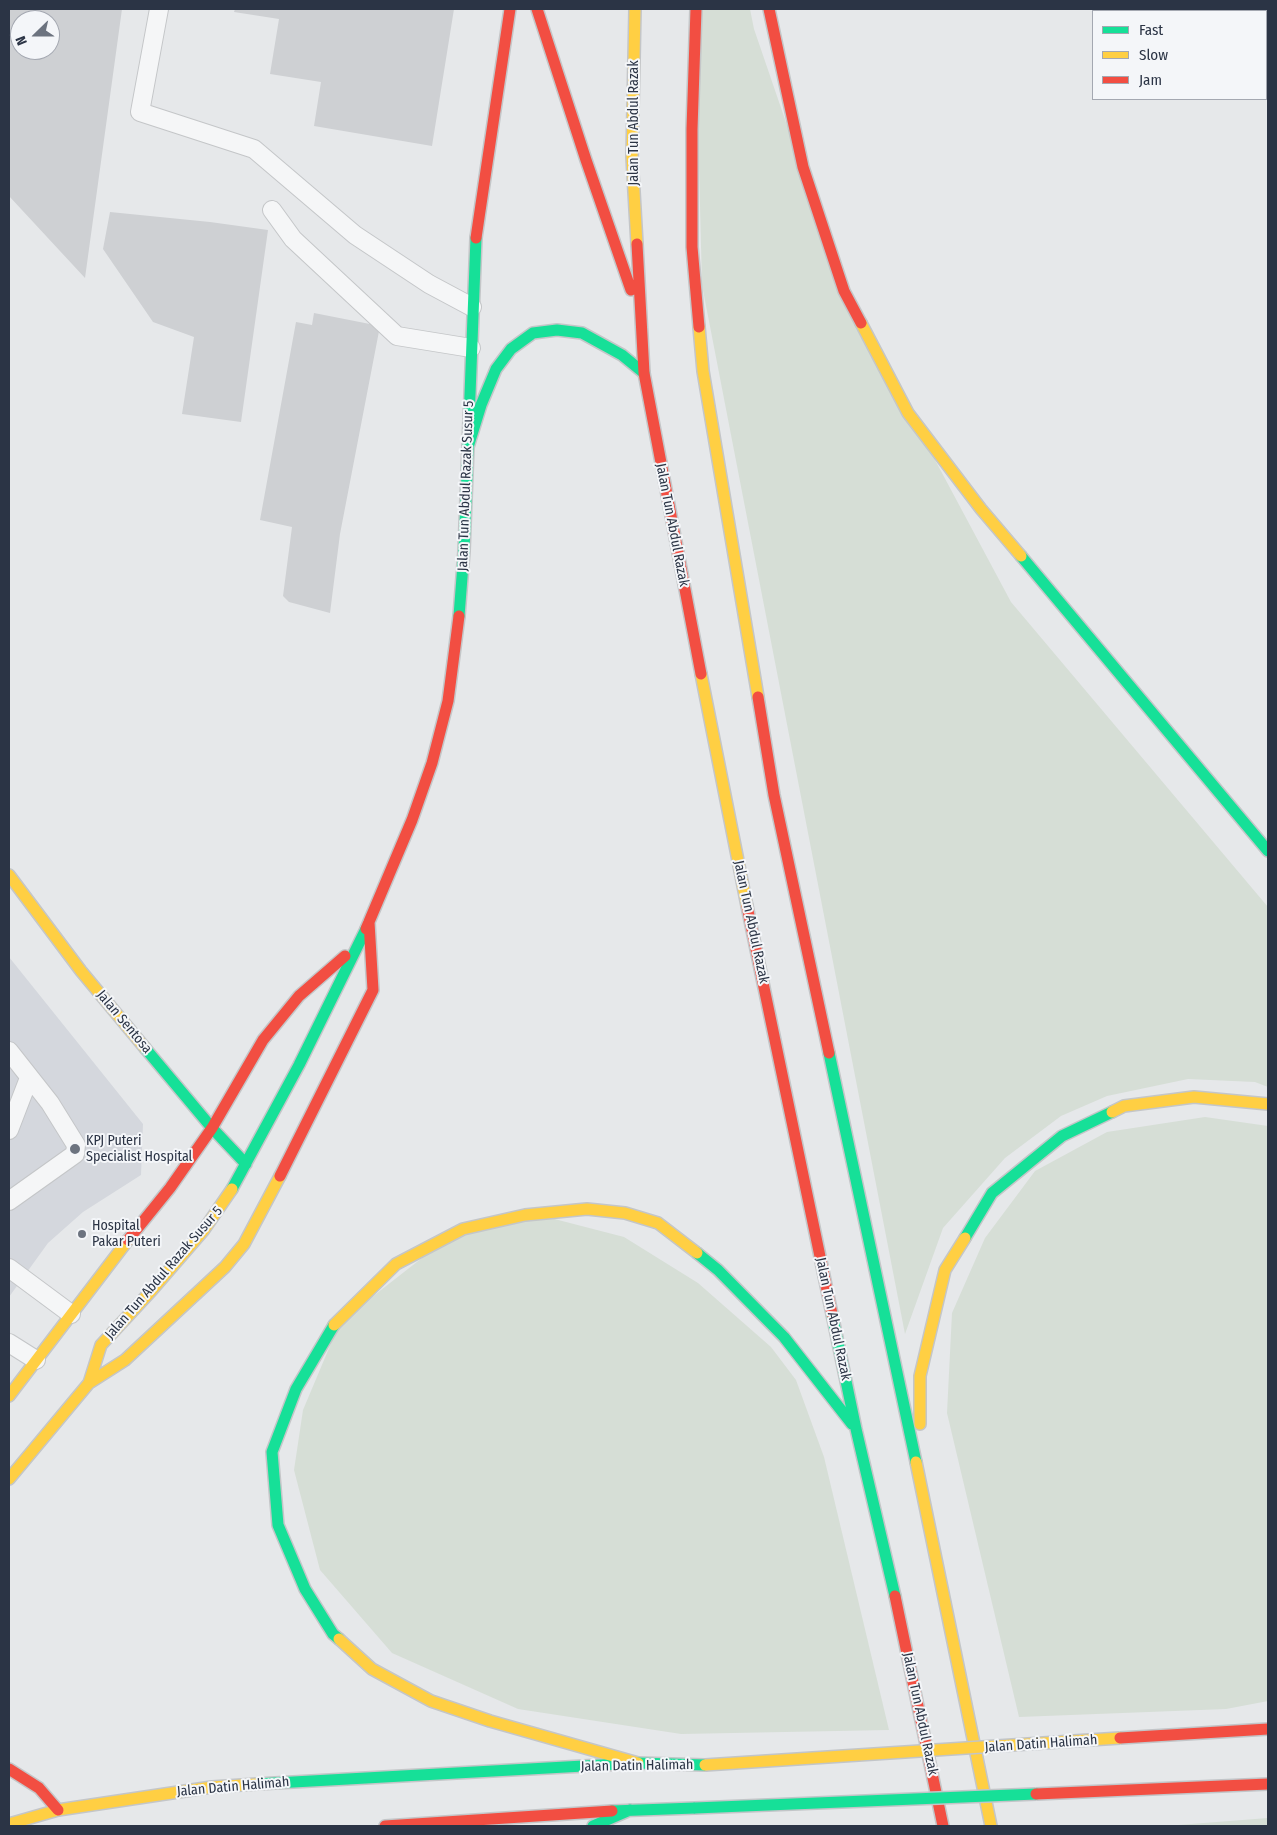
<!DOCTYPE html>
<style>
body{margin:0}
#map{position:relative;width:1277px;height:1835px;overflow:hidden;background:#e6e8ea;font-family:"Fira Sans Condensed",sans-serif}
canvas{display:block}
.frame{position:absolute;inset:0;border:10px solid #2b3445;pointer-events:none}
.legend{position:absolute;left:1092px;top:10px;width:175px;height:90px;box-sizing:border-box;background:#f4f6f9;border:1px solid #a4a8b1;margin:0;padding:6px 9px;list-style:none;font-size:15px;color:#2b3445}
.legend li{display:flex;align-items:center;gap:10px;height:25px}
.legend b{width:25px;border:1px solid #a4a8b1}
.north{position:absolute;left:10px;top:10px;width:50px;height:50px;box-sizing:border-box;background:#f4f6f9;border:1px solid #a4a8b1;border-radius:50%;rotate:248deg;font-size:14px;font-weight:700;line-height:20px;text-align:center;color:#2b3445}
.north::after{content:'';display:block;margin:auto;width:18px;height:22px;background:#6c737f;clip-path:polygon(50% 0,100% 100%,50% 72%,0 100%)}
</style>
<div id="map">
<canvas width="1277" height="1835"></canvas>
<div class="frame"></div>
<ul class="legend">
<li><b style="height:6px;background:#16e098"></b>Fast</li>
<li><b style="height:6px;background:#ffcf43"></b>Slow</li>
<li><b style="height:6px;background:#f24e42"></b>Jam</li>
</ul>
<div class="north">N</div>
</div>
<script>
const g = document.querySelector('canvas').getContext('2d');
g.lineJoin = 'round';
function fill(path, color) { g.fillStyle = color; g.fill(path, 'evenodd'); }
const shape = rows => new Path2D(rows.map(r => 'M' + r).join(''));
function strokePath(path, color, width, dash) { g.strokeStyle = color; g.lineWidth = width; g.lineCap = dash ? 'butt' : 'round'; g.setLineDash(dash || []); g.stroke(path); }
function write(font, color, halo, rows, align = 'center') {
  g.font = font + ' "Fira Sans Condensed",sans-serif'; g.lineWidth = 4; g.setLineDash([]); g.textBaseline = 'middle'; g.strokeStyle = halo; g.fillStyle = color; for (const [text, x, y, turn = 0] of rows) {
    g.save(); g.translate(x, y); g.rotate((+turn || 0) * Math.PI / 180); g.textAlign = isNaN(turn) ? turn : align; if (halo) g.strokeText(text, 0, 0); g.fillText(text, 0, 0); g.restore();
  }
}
fill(shape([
 [9,957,143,1124,141,1175,83,1212,48,1243,9,1297]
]), '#d4d7dd');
fill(shape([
 [695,9,750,9,754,29,842,286,1011,602,1268,907,1268,1087,1255,1082,1188,1079,1107,1096,1061,1116,1005,1158,943,1228,905,1334,702,285],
 [1205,1117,1268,1126,1268,1701,1226,1709,1019,1717,947,1413,952,1313,985,1238,1035,1171,1107,1132],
 [539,1215,624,1237,698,1283,771,1347,796,1380,824,1457,889,1730,681,1734,518,1709,392,1653,320,1570,294,1470,303,1410,340,1322,463,1226],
 [1268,1818,1268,1826,1165,1826]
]), '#d6ded6');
fill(shape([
 [9,9,122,9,85,278,9,196],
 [20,20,50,20,50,50,20,50],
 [235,9,454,9,432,146,314,126,321,82,270,74,279,19,234,12],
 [110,212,210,222,268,230,241,422,182,414,194,337,153,322,103,249],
 [314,313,380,326,340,534,330,613,289,602,283,596,292,527,260,520,296,322,312,325]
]), '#ced0d3');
const lane = shape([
 [159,9,140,112,254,149,355,235,429,284,472,307],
 [272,210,293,239,397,336,471,348],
 [9,1051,50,1103,76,1145,75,1154,9,1201],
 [9,1130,29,1078],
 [9,1268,71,1314],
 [9,1343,36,1360]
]);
const fast = shape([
 [468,447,481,405,496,369,511,349,533,333,557,330,582,333,622,355,644,373],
 [1021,556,1268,851],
 [459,616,464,551,476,238],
 [145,1048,212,1128,246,1164],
 [829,1053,916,1462],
 [232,1189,299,1065,366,929],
 [965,1238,992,1193,1062,1136,1112,1112],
 [697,1253,718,1270,784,1337,852,1424],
 [832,1314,856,1429,895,1596],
 [334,1325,296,1389,272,1452,278,1525,305,1589,333,1634,339,1639],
 [257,1784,638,1763,705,1765],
 [612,1811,695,1808],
 [593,1826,630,1810]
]);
const slow = shape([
 [635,9,632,157,637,244],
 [861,323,908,413,981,509,1021,556],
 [699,327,703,371,758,697],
 [701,674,747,906],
 [9,875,81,971,145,1048],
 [1112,1112,1124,1106,1194,1097,1268,1104],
 [334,1325,396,1264,463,1229,525,1215,587,1209,625,1213,658,1223,697,1253],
 [89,1383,125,1360,225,1267,244,1244,280,1176],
 [9,1396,128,1240],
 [920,1424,920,1376,945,1270,965,1238],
 [916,1462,991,1826],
 [9,1479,89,1383,101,1345,152,1290,203,1231,232,1189],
 [339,1639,372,1669,431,1701,490,1721,638,1763],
 [9,1824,58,1810,212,1787,257,1784]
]);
const jam = shape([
 [537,9,586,160,631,290],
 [696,9,692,129,692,247,699,327],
 [769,9,803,167,844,291,861,323],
 [476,238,510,9],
 [637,244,644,373,701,674],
 [758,697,774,795,829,1053],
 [747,906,832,1314],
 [366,929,412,820,432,763,448,701,459,616],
 [280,1176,373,990,369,922],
 [128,1240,170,1188,212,1128,263,1040,299,996,345,956],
 [895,1596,943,1826],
 [9,1769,39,1788,58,1810],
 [385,1826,612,1811]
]);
strokePath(lane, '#c4c6c8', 20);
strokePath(fast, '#c4c6c8', 14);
strokePath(slow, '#c4c6c8', 14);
strokePath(jam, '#c4c6c8', 14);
strokePath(lane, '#f5f6f7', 18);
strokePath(fast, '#16e098', 11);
strokePath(slow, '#ffcf43', 11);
strokePath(jam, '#f24e42', 11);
const fastBridge = shape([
 [695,1808,1036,1794]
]);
const slowBridge = shape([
 [705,1765,1120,1738]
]);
const jamBridge = shape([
 [1120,1738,1268,1729],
 [1036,1794,1268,1784]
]);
strokePath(fastBridge, '#c2c5c8', 14, []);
strokePath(slowBridge, '#c2c5c8', 14, []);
strokePath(jamBridge, '#c2c5c8', 14, []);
strokePath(fastBridge, '#16e098', 11);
strokePath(slowBridge, '#ffcf43', 11);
strokePath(jamBridge, '#f24e42', 11);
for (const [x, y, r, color] of [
 [75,1149,6,"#6c737f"],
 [82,1234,5,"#6c737f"]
]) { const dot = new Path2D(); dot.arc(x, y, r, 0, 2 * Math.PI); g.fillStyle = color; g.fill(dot); strokePath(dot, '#f4f6f9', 2); }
write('14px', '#2b3445', '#f4f6f9', [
 ["Jalan Tun Abdul Razak",634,123,-90],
 ["Jalan Tun Abdul Razak Susur 5",466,486,-88],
 ["Jalan Tun Abdul Razak",672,525,79],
 ["Jalan Tun Abdul Razak",751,922,78],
 ["Jalan Sentosa",124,1022,50],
 ["Jalan Tun Abdul Razak Susur 5",164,1273,-49],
 ["Jalan Tun Abdul Razak",833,1319,78],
 ["Jalan Tun Abdul Razak",920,1714,78],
 ["Jalan Datin Halimah",1041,1744,-4],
 ["Jalan Datin Halimah",637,1766,-1],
 ["Jalan Datin Halimah",233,1787,-5]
]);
write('14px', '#2b3445', '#f4f6f9', [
 ["KPJ Puteri",86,1141],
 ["Specialist Hospital",86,1157],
 ["Hospital",92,1226],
 ["Pakar Puteri",92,1242]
], 'left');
</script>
